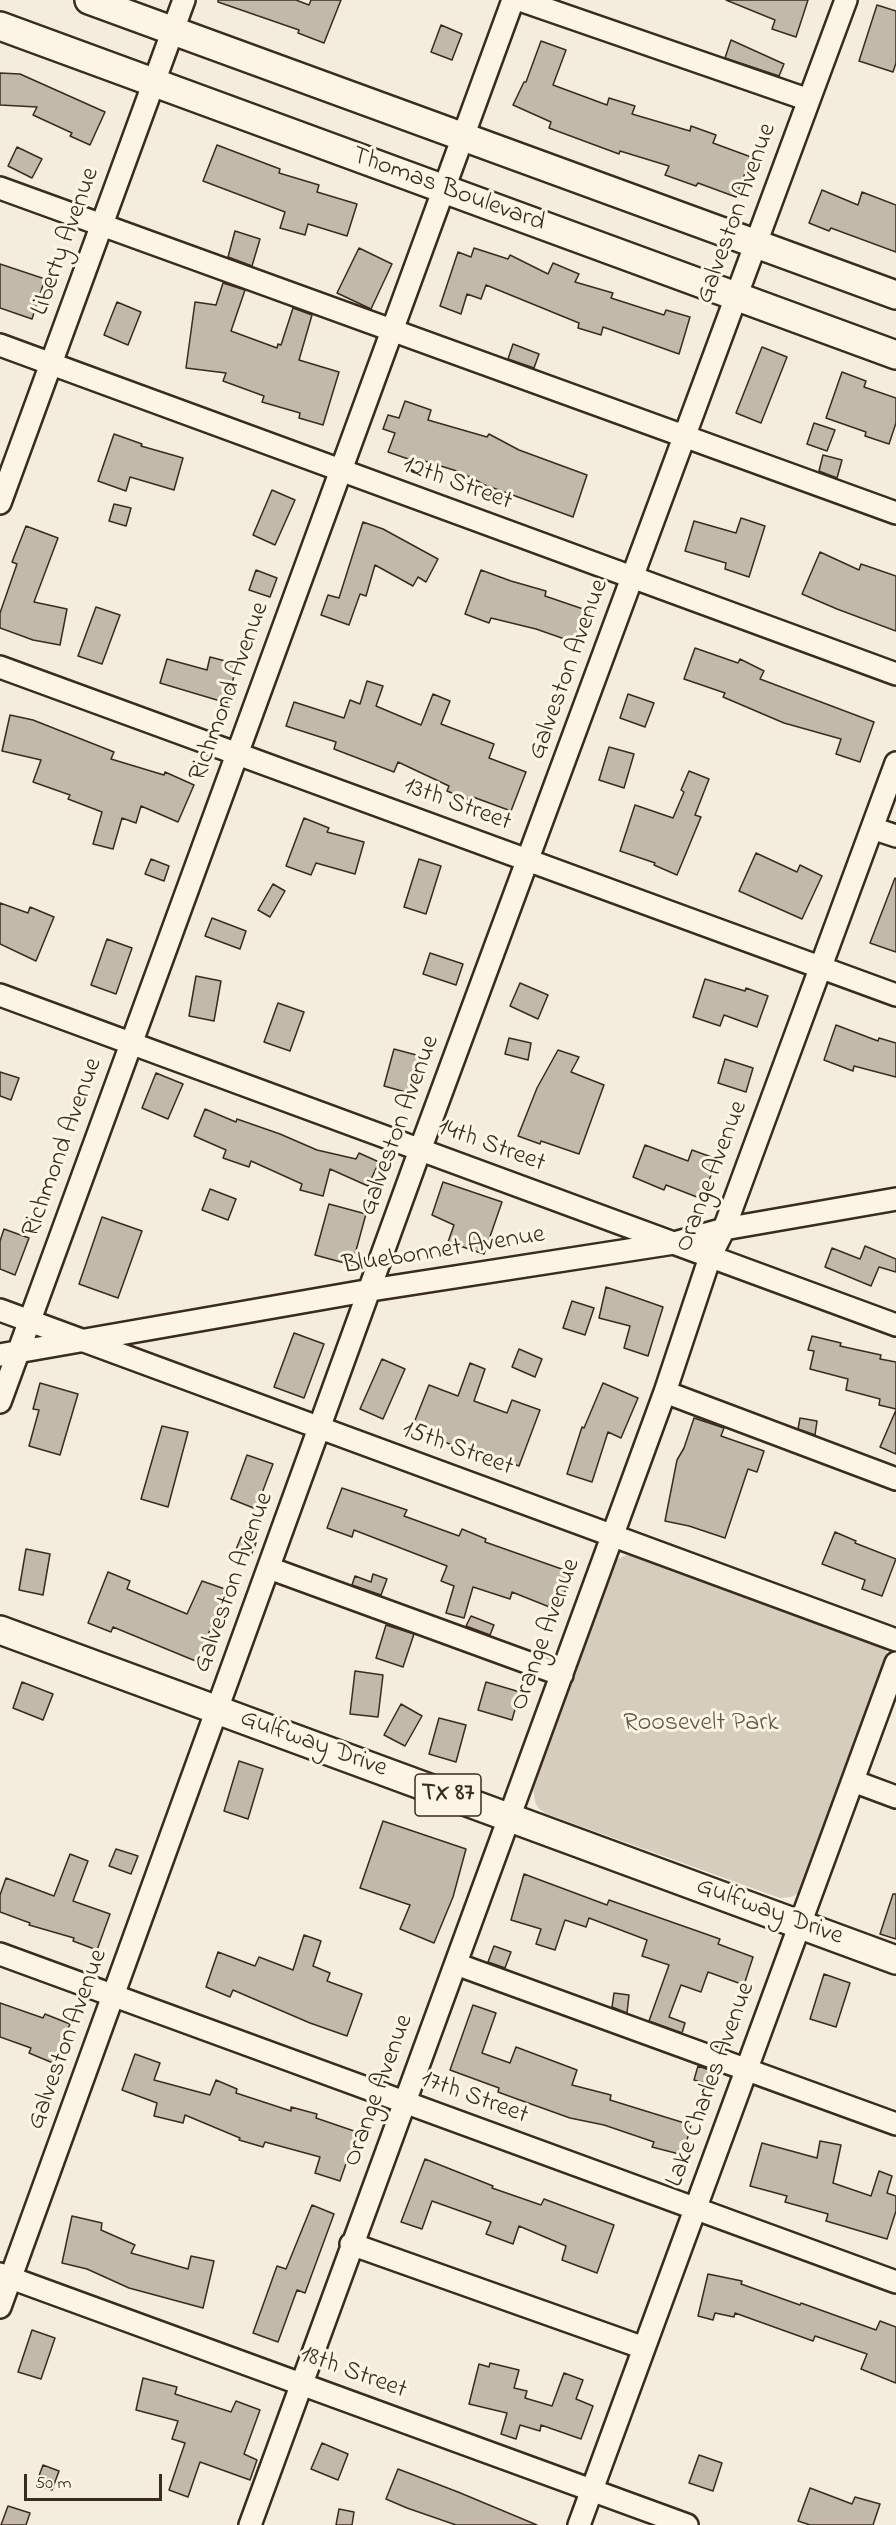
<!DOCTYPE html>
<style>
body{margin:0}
#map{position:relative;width:896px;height:2525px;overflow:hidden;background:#f4eddd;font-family:"Indie Flower",sans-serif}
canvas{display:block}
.scale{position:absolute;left:24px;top:2474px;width:138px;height:27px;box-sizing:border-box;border:3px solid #3b2a1e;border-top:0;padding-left:8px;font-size:18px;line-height:21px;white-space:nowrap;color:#3b2a1e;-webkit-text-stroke:4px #fcf5e5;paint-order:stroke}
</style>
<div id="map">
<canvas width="896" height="2525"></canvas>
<div class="scale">50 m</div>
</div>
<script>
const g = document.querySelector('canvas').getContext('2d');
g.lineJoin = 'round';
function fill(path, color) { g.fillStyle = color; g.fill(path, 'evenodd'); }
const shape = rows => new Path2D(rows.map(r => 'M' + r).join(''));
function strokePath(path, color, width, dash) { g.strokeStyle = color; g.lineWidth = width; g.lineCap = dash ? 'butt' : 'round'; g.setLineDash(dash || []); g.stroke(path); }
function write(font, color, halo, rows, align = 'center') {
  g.font = font + ' "Indie Flower",sans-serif'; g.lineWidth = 6; g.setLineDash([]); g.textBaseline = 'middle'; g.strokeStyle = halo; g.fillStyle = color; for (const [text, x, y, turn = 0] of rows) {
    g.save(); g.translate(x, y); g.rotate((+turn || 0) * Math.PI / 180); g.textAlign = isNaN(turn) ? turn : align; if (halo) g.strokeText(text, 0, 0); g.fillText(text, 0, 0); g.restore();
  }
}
fill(shape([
 [629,1554,883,1647,889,1655,889,1661,805,1886,800,1893,791,1897,780,1898,547,1814,539,1809,535,1802,533,1787,613,1565,617,1559]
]), '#d6cdbd');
const building = shape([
 [218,0,296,0,309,5,311,0,341,0,324,43,298,33,299,30,218,2,218,0],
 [726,0,808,0,796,37,772,29,775,20,726,0],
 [877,5,896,11,896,63,893,72,859,61,877,5],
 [441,25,462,34,452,60,431,52,441,25],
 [731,40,784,64,779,76,725,58,731,40],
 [541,41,566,50,553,85,607,105,609,98,635,106,632,114,690,131,691,126,716,135,713,143,751,157,736,197,698,183,696,186,665,175,669,166,620,151,619,154,549,128,551,122,513,105,524,82,526,82,541,41],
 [0,73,20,74,105,112,90,145,70,136,72,133,33,115,37,107,0,105,0,73],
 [217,145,280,169,279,173,319,185,317,192,357,204,347,236,308,224,305,235,280,228,285,212,203,181,217,145],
 [17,147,42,159,32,178,8,166,17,147],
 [822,190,858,205,862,192,896,205,896,252,831,228,829,231,809,223,822,190],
 [235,231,260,239,252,266,228,257,235,231],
 [359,248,392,264,371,309,337,293,359,248],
 [474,248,508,259,510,255,548,274,553,263,579,274,575,282,613,293,611,298,664,315,666,310,690,317,679,354,603,327,601,335,578,328,579,323,486,285,481,299,467,294,461,314,440,306,458,252,471,257,474,248],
 [0,264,45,279,32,319,0,308,0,264],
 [223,283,245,290,231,331,277,348,278,344,281,345,293,308,312,315,299,360,339,372,323,425,299,418,300,413,262,402,264,396,223,381,226,373,186,368,195,302,216,305,223,283],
 [117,302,141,312,128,345,104,335,117,302],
 [513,344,539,354,534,368,508,359,513,344],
 [762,347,787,357,761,423,736,413,762,347],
 [842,372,866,381,864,387,896,398,896,423,889,444,865,436,866,432,826,418,842,372],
 [405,401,431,410,428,420,487,437,489,434,519,450,587,475,573,517,485,485,460,472,415,458,414,461,388,452,395,433,383,429,388,415,399,418,405,401],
 [814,423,835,430,827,451,807,444,814,423],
 [114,434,142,444,141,446,183,458,174,490,130,477,126,491,98,481,114,434],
 [823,455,842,460,837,478,819,471,823,455],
 [272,490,295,500,275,545,253,535,272,490],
 [114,504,131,508,126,526,109,521,114,504],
 [741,518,765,526,749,577,725,569,726,563,685,551,694,521,736,533,741,518],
 [363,522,383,529,438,559,426,582,418,577,413,586,375,565,366,596,360,594,349,625,321,615,328,595,339,598,363,522],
 [26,526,58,538,34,602,67,609,60,645,33,640,0,628,0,613,17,564,12,562,26,526],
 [820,552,859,570,861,564,896,576,896,631,837,609,802,594,820,552],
 [256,570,277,578,270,597,249,590,256,570],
 [481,570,511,581,546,591,545,596,589,611,579,644,536,629,491,618,489,623,465,614,481,570],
 [96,607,120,615,102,664,78,656,96,607],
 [695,648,738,663,740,659,764,671,760,679,874,722,860,762,836,754,841,739,784,723,723,697,725,693,684,679,695,648],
 [210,657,237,664,227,703,160,683,167,659,207,670,210,657],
 [367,681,383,686,376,706,421,725,433,694,450,701,441,724,494,744,489,758,526,772,511,811,473,797,472,801,447,791,449,786,398,762,394,772,334,749,336,742,286,726,294,702,344,718,350,700,360,704,367,681],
 [628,694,654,703,645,727,620,718,628,694],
 [10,715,33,720,114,752,111,759,164,775,165,772,194,785,178,822,141,806,136,823,122,818,113,849,93,844,102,812,68,799,70,795,33,782,41,760,2,751,10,715],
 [609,747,634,754,624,788,599,780,609,747],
 [689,771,709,779,695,815,701,817,677,875,654,865,655,863,620,851,635,805,673,818,684,792,681,790,689,771],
 [304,818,329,828,327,832,364,842,355,874,316,863,311,875,286,866,304,818],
 [756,853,797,872,800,865,822,876,802,919,739,891,756,853],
 [151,859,169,866,164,881,145,874,151,859],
 [419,859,441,866,426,914,404,907,419,859],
 [895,878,896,879,896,952,870,943,895,878],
 [273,884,285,891,270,917,258,910,273,884],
 [0,903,28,913,30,907,54,917,36,961,0,944,0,903],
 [212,918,246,931,240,949,205,936,212,918],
 [107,939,132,948,116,994,91,985,107,939],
 [430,953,463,964,456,985,423,974,430,953],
 [196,976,221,981,214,1021,189,1016,196,976],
 [705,979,745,991,746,988,768,996,757,1027,724,1015,720,1026,693,1017,705,979],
 [520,983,548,995,538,1019,510,1006,520,983],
 [278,1003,304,1012,290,1051,264,1042,278,1003],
 [836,1025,878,1041,879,1038,896,1043,896,1077,854,1066,853,1071,824,1060,836,1025],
 [509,1038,531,1043,528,1060,505,1054,509,1038],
 [394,1049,420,1056,409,1093,384,1086,394,1049],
 [558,1050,579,1057,571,1072,604,1085,579,1154,541,1141,540,1144,518,1136,537,1088,558,1050],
 [725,1059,753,1068,746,1092,718,1083,725,1059],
 [0,1072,19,1078,11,1100,0,1096,0,1072],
 [156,1073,183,1084,168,1119,142,1108,156,1073],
 [205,1109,236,1122,237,1119,280,1134,317,1150,356,1159,359,1153,379,1162,368,1186,330,1169,323,1196,300,1190,302,1184,251,1161,249,1167,223,1158,226,1150,194,1136,205,1109],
 [645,1145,688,1161,692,1150,717,1159,702,1199,666,1185,664,1190,633,1177,645,1145],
 [443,1182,502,1202,484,1254,448,1242,454,1225,432,1215,443,1182],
 [210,1189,236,1199,228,1220,202,1210,210,1189],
 [329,1204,366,1214,352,1265,315,1255,329,1204],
 [102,1217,142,1231,118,1298,79,1284,102,1217],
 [4,1229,29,1238,15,1275,0,1269,0,1241,4,1229],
 [865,1246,896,1259,896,1272,879,1267,871,1286,825,1267,832,1248,860,1259,865,1246],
 [606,1287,663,1307,648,1356,624,1348,630,1326,599,1318,606,1287],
 [572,1301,594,1308,585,1335,563,1328,572,1301],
 [294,1333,324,1344,304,1398,274,1387,294,1333],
 [812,1336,841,1343,840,1346,881,1355,880,1359,896,1362,896,1409,879,1405,880,1399,846,1390,848,1379,810,1369,814,1351,808,1350,812,1336],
 [519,1349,542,1359,535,1377,512,1367,519,1349],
 [382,1359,405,1369,383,1419,360,1409,382,1359],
 [470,1363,485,1369,474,1401,507,1413,512,1400,540,1410,519,1466,467,1446,466,1451,412,1428,429,1385,458,1396,470,1363],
 [40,1383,78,1394,60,1455,29,1446,39,1410,33,1409,40,1383],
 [603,1383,638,1398,621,1438,608,1432,592,1482,567,1474,582,1427,584,1428,603,1383],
 [896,1410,896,1454,880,1447,896,1410],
 [694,1418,724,1428,721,1436,764,1451,757,1472,748,1469,725,1538,689,1526,665,1521,677,1460,684,1448,694,1418],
 [800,1418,817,1421,815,1435,798,1429,800,1418],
 [162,1426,188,1432,168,1507,141,1499,162,1426],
 [247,1455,273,1464,256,1509,231,1499,247,1455],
 [342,1488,407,1510,404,1516,459,1536,462,1529,486,1539,485,1542,573,1573,557,1610,512,1592,510,1599,473,1587,464,1618,446,1613,454,1586,441,1581,447,1566,354,1530,352,1537,327,1528,342,1488],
 [835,1532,856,1541,855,1543,896,1559,882,1596,862,1589,865,1580,822,1564,835,1532],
 [241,1537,256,1543,250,1558,235,1552,241,1537],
 [26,1549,50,1554,43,1595,19,1590,26,1549],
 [108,1572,130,1581,127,1589,187,1614,202,1581,225,1589,198,1662,113,1627,111,1632,88,1623,108,1572],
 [373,1574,387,1579,381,1595,352,1585,355,1576,371,1582,373,1574],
 [471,1616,494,1625,490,1635,466,1626,471,1616],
 [386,1625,414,1634,403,1667,376,1658,386,1625],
 [355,1671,383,1675,378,1717,350,1714,355,1671],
 [22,1682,53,1694,43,1720,13,1708,22,1682],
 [486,1682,520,1692,512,1720,478,1710,486,1682],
 [401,1704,422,1716,405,1746,384,1735,401,1704],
 [439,1718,466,1725,456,1762,429,1754,439,1718],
 [239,1761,263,1769,248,1819,224,1811,239,1761],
 [383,1821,466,1849,453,1897,434,1943,400,1929,410,1905,360,1888,383,1821],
 [116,1849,138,1856,131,1874,109,1866,116,1849],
 [70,1854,88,1861,73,1901,110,1914,97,1950,73,1941,74,1938,29,1925,30,1923,0,1912,0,1895,6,1878,54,1896,70,1854],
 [524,1874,607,1905,609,1900,720,1939,718,1944,753,1957,744,1985,708,1972,701,1992,681,1985,669,2017,685,2023,682,2033,649,2021,669,1965,642,1956,647,1940,589,1918,586,1927,565,1920,555,1950,536,1944,541,1929,511,1920,524,1874],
 [893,1894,896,1894,896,1939,880,1934,893,1894],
 [304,1935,321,1941,313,1966,330,1973,327,1981,362,1994,347,2036,310,2023,233,1990,230,1997,206,1987,218,1952,255,1966,259,1957,293,1970,304,1935],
 [494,1946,511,1952,505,1968,488,1962,494,1946],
 [824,1974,850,1983,836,2027,810,2019,824,1974],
 [614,1993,629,1995,627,2013,612,2007,614,1993],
 [0,2003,43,2018,45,2014,70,2024,53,2063,29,2053,31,2048,0,2037,0,2003],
 [473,2005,496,2013,482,2053,510,2063,516,2047,577,2070,572,2085,611,2095,610,2100,691,2125,683,2155,652,2147,654,2142,604,2125,570,2118,517,2099,498,2092,499,2088,450,2070,473,2005],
 [135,2054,160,2063,154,2080,210,2095,216,2080,237,2089,236,2093,291,2111,291,2107,317,2114,316,2118,357,2132,340,2181,315,2173,320,2157,265,2142,263,2147,239,2140,240,2138,185,2115,183,2123,154,2116,157,2103,122,2090,135,2054],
 [698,2066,715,2072,711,2085,694,2080,698,2066],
 [820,2141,841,2145,833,2183,871,2196,879,2171,892,2176,887,2193,896,2196,896,2211,887,2239,826,2221,828,2214,785,2202,787,2196,750,2186,762,2143,817,2158,820,2141],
 [425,2159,493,2186,492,2188,541,2205,544,2199,614,2225,597,2273,562,2260,566,2246,519,2226,513,2244,486,2234,491,2222,432,2201,422,2229,401,2222,425,2159],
 [312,2205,334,2214,305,2293,297,2290,278,2342,253,2333,277,2266,286,2269,312,2205],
 [72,2216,102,2223,101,2230,135,2245,131,2253,188,2269,191,2256,214,2261,203,2308,129,2288,87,2269,62,2263,72,2216],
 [708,2274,742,2281,741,2284,800,2305,801,2303,876,2330,880,2321,896,2327,896,2383,861,2369,867,2354,815,2336,813,2341,735,2313,734,2317,715,2313,713,2320,698,2316,708,2274],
 [32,2330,55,2338,41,2379,18,2372,32,2330],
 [490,2363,519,2370,514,2388,527,2391,525,2398,552,2406,564,2373,583,2380,576,2399,593,2406,581,2439,541,2425,540,2431,520,2425,516,2439,501,2434,507,2413,469,2404,479,2364,489,2367,490,2363],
 [143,2378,177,2387,175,2394,231,2412,236,2401,260,2410,244,2454,257,2460,250,2480,200,2462,188,2497,169,2490,185,2443,172,2439,178,2421,136,2410,143,2378],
 [322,2443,348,2454,338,2480,311,2469,322,2443],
 [699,2455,722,2463,713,2491,689,2483,699,2455],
 [43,2465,59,2471,52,2490,36,2484,43,2465],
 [398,2469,458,2492,537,2525,456,2525,407,2508,386,2499,398,2469],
 [810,2488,852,2504,855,2497,880,2504,873,2525,810,2525,798,2521,810,2488],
 [8,2506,30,2513,26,2525,1,2525,8,2506],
 [339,2509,354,2512,352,2525,336,2525,339,2509]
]);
fill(building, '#c3b9aa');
strokePath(building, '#3b2a1e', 1.5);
const minor = shape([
 [520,0,809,100],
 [0,188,896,513],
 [0,345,896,674],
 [0,503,184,0],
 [0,667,896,995],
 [872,828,896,836],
 [0,995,896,1325],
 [0,1310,896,1640],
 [0,1355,371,1290,674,1243,724,1229,896,1199],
 [665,1392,896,1479],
 [0,1402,513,0],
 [269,1568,562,1675],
 [853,1781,896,1797],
 [0,1954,896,2282],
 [456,1964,896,2124],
 [351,2244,644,2348],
 [0,2274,687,2525],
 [0,2307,420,1150,846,0],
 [250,2525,665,1392,710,1257,724,1229,896,763],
 [579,2525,896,1663]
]);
const major = shape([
 [89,0,896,295],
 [0,26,896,355],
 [0,1630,896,1960]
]);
strokePath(minor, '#3b2a1e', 26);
strokePath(major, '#3b2a1e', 32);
strokePath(minor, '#fcf5e5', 21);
strokePath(major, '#fcf5e5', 27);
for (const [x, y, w] of [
 [448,1795,66]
]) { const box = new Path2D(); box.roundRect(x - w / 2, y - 21, w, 42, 4.5); g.fillStyle = '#fcf5e5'; g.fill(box); strokePath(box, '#3b2a1e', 1.5); }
write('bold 24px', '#3b2a1e', null, [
 ["TX 87",448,1795]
]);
write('26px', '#3b2a1e', '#fcf5e5', [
 ["Thomas Boulevard",448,191,20],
 ["Galveston Avenue",738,214,-70],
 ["Liberty Avenue",67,242,-70],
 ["12th Street",457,485,20],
 ["Galveston Avenue",570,670,-70],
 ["Richmond Avenue",231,692,-70],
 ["13th Street",457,806,20],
 ["Galveston Avenue",401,1126,-70],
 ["14th Street",491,1147,20],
 ["Richmond Avenue",64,1148,-70],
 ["Orange Avenue",713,1177,-69],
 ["Bluebonnet Avenue",444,1252,-9],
 ["15th Street",457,1450,20],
 ["Galveston Avenue",235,1583,-70],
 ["Orange Avenue",547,1635,-70],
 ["Gulfway Drive",313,1745,20],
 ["Gulfway Drive",769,1913,20],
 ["Galveston Avenue",69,2040,-70],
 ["Lake Charles Avenue",712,2085,-70],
 ["Orange Avenue",380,2091,-70],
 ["17th Street",474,2099,20],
 ["18th Street",353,2374,20]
]);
write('26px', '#625346', '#fcf5e5', [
 ["Roosevelt Park",701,1725]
]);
</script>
